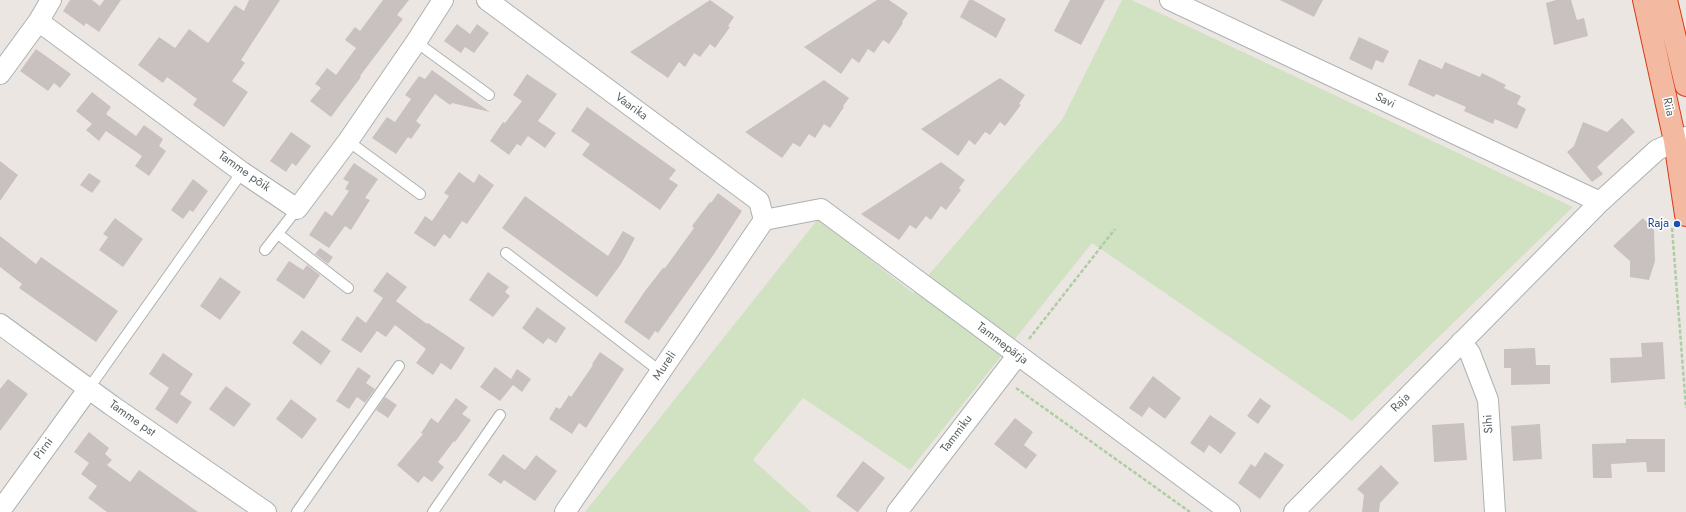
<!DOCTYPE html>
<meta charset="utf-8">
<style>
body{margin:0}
canvas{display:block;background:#ece6e3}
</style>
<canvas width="1686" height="512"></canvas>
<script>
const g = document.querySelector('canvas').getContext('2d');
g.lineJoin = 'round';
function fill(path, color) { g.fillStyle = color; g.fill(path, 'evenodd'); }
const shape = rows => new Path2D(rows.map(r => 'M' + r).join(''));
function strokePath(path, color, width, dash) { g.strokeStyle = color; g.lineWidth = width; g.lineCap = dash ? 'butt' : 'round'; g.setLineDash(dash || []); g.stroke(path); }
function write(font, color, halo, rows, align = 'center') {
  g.font = font + ' Jost,sans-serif'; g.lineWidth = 3; g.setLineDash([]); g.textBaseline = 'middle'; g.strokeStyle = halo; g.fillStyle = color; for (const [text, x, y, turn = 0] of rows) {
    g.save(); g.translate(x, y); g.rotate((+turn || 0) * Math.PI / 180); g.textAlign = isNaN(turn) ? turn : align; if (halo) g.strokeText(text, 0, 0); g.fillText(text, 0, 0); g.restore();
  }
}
fill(shape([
 [1122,0,1132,0,1573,207,1352,421,1092,243,910,470,803,398,753,460,811,512,585,512,818,219,913,293,1062,120]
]), '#d1e2c2');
fill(shape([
 [70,0,92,0,100,6,104,0,121,0,99,32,86,23,84,26,63,11],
 [249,0,280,0,241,60,245,63,232,81,248,92,224,127,193,105,197,99,167,77,163,83,138,65,159,37,175,48,189,29,208,43,235,5,244,11],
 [383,0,409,0,397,15,403,19,360,76,361,77,331,117,310,101,321,88,315,84,327,68,336,75,356,48,345,40,355,27,360,31],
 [710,0,734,17,728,26,730,27,715,48,710,44,700,57,694,53,685,67,679,62,668,78,630,52],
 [877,0,889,0,908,13,902,22,903,23,889,44,883,40,874,53,868,49,859,63,852,58,841,74,804,47],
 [969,0,973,0,1006,19,996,38,960,17],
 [1070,0,1105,0,1081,45,1054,31],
 [1280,0,1323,0,1314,17],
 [1556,0,1571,0,1577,20,1584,18,1588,36,1554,45,1546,3],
 [457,24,470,34,477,24,489,33,474,53,465,47,461,53,444,41],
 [1359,37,1389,51,1383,63,1376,60,1372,70,1349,59],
 [36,49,71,74,60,88,54,83,48,91,20,71],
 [1419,59,1442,69,1445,62,1480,77,1482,73,1506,85,1504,88,1521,96,1517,104,1526,109,1517,129,1495,119,1493,124,1464,111,1466,107,1436,94,1434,97,1408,85],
 [432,70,490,112,452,103,450,105,435,94,416,121,421,125,411,139,408,137,396,154,372,138,387,117,395,122,411,99,405,95,419,76,425,79],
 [527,74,557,94,538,121,556,133,545,148,528,136,521,146,517,144,509,155,490,141,503,122,505,123,522,101,513,95],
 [1000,78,1025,95,1019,104,1021,105,1005,126,1000,122,990,135,985,132,975,145,969,140,958,156,921,129],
 [824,80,849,98,843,106,844,107,830,128,824,124,815,138,809,134,800,147,793,143,782,158,745,132],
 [92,92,111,107,106,114,136,136,144,125,163,139,159,146,166,151,149,176,135,166,142,156,106,131,99,141,86,130,92,124,76,111],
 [587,107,676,170,669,179,678,185,660,210,582,155,590,144,571,131],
 [1622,118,1635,132,1597,167,1603,174,1592,182,1567,152,1574,146,1583,122,1607,132],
 [291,132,311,146,296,166,292,163,286,172,270,161],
 [0,161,18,175,0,201],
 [941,162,965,180,959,188,961,190,946,210,941,206,931,220,926,216,916,229,910,225,899,240,861,214],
 [354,163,378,179,365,198,370,200,351,230,345,226,329,248,309,235,325,211,332,216,349,191,345,189,349,182,343,179],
 [459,172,474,183,479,174,494,185,467,224,462,221,450,239,444,234,435,247,414,233,425,216,432,221,449,196,444,193],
 [89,173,101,181,92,193,80,185],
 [193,179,208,191,193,212,190,210,183,219,171,210],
 [718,193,742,211,714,254,658,333,655,331,649,340,624,322,645,291,663,268,665,268,694,228,692,226,710,202,711,203],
 [525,196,608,256,623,231,635,238,621,264,597,297,502,228],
 [115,218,143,239,123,267,99,250,108,237,103,234],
 [1643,218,1654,230,1655,261,1649,280,1630,277,1630,261,1613,246],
 [0,236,36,264,41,257,118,311,96,342,19,288,22,284,0,267],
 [320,248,333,257,328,264,315,254],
 [289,261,303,270,307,265,320,275,304,299,276,280],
 [387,272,407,287,396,301,427,324,428,323,465,348,451,370,441,363,433,375,416,363,426,349,395,325,386,337,377,331,361,353,341,340,357,316,366,323,383,298,373,291],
 [488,272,509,287,505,292,510,296,493,317,469,300],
 [220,277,241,292,220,320,200,306],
 [537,307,566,328,556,343,548,338,543,344,522,328],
 [302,330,331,351,321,365,292,343],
 [1663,342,1665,379,1611,383,1610,358,1642,357,1641,343],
 [1535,348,1536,365,1550,365,1550,384,1511,385,1511,368,1504,368,1504,349],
 [600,352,624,369,586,428,579,423,572,434,549,419,556,407,560,409,569,395,571,397,593,365,592,364],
 [163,353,193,374,180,394,192,402,177,424,155,409,169,388,149,374],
 [358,367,371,376,366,383,375,389,365,403,357,397,349,409,336,401],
 [495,367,511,379,517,369,531,379,522,392,513,385,500,401,480,387],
 [1153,376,1181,398,1165,419,1149,407,1142,417,1129,408],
 [8,379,28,394,0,431,0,389],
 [226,386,251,404,234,427,209,409],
 [385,397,397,405,388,418,376,410],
 [456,398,468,407,462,414,471,420,455,442,454,441,438,462,444,467,432,482,424,476,418,483,397,465,423,434,421,433,431,418,438,423],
 [1260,398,1271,406,1258,424,1247,416],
 [291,399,317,419,302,439,276,419],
 [1210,415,1236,433,1221,454,1209,445,1204,453,1190,443],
 [1015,418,1033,432,1024,445,1037,455,1026,469,994,444],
 [1464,423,1467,460,1434,462,1432,425],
 [1540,424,1542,459,1513,461,1511,426],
 [89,432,109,448,105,454,112,460,107,465,130,482,139,470,198,512,107,512,88,498,97,486,81,474,89,463,74,452],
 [1626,439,1665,439,1665,472,1647,472,1646,462,1611,464,1612,478,1593,478,1592,444,1626,443],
 [1265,452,1284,465,1260,499,1238,483,1251,464,1255,467],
 [503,454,525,470,536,455,557,471,535,501,504,480,501,484,488,475],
 [863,461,885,478,858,512,857,512,836,496],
 [1381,465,1399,483,1380,503,1379,512,1362,512,1364,495,1357,489]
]), '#c8c1c0');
const service = shape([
 [416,42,489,95],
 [348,141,420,194],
 [278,234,348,288],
 [265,250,297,209],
 [506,253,661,372],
 [89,388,242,172],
 [297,512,399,366],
 [433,512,500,415]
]);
const minor = shape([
 [487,0,759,201,764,220],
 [1170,0,1600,202],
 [38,22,51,0],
 [0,74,38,22,49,29,242,172,297,209,348,141,416,42,443,0],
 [764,220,821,209,1230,512],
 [0,324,111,405,266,512],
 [1461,342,1470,353,1488,400,1495,512],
 [0,511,89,388],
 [565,512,764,220],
 [897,512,1017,356],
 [1294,512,1600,202,1657,150,1686,137]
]);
const trunk = shape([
 [1644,0,1675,141,1686,215],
 [1666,0,1686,85]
]);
strokePath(service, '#acb1b2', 12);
strokePath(minor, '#acb1b2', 22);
strokePath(trunk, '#da3c16', 24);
strokePath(shape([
 [1672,228,1686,408],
 [1029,339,1115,229],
 [1016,388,1190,512]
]), '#adcea3', 2.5, [4, 2]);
strokePath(service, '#fff', 10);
strokePath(minor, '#fff', 20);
strokePath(trunk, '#f4baa1', 22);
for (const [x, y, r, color] of [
 [1677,224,4,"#1a4fb4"]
]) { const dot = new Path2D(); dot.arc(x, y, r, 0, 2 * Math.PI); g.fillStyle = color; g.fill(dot); strokePath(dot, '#fff', 1.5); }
write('12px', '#5b6262', '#fff', [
 ["Savi",1385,101,25],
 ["Vaarika",631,107,36],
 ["Riia",1668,107,78],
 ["Tamme põik",244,172,35],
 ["Tammepärja",1002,344,37],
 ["Mureli",665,366,-56],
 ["Raja",1401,403,-45],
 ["Tamme pst",132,419,35],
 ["Sihi",1489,424,-94],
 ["Tammiku",957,434,-53],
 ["Pirni",44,449,-54]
]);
write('12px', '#164399', '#fff', [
 ["Raja",1669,224]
], 'right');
</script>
